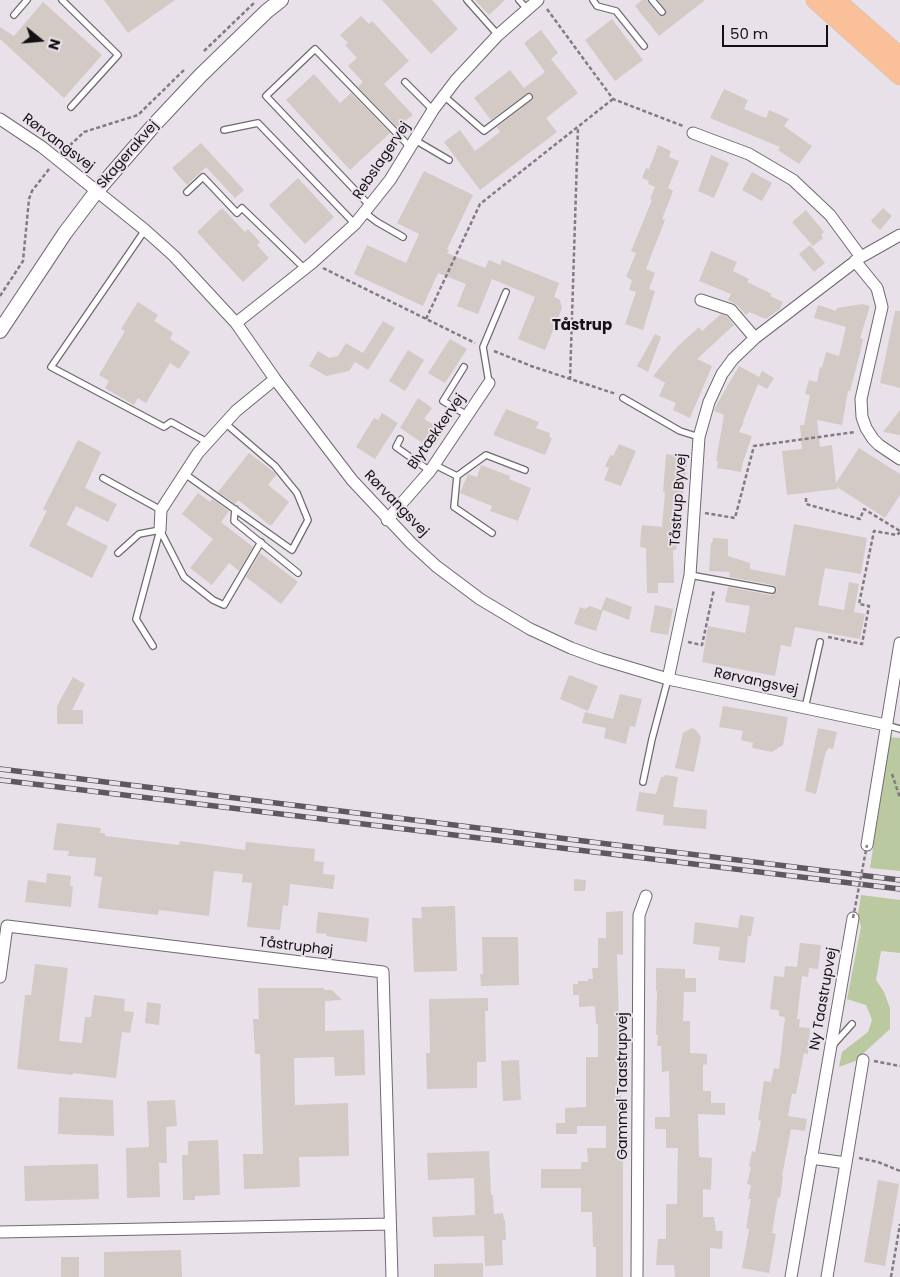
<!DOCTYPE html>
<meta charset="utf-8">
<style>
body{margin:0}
#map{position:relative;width:900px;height:1277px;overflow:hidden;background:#e8e1e9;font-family:Poppins,sans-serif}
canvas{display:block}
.north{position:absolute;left:15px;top:15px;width:50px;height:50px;-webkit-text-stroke:4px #e8e1e9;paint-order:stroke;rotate:107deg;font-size:14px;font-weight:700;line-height:20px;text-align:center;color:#141114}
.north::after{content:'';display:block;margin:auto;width:18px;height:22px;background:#141114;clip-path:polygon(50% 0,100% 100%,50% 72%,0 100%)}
.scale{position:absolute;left:722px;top:25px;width:106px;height:22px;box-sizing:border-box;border:2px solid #141114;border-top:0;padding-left:6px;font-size:15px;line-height:18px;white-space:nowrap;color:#141114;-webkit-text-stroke:4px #e8e1e9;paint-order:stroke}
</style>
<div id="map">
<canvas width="900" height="1277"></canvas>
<div class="north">N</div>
<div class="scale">50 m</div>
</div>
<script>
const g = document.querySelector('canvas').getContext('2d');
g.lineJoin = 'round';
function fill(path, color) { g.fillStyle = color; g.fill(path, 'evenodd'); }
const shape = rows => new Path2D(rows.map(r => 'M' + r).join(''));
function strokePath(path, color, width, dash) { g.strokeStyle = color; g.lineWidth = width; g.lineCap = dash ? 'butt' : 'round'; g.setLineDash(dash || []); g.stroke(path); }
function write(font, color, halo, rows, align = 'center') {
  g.font = font + ' Poppins,sans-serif'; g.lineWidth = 4; g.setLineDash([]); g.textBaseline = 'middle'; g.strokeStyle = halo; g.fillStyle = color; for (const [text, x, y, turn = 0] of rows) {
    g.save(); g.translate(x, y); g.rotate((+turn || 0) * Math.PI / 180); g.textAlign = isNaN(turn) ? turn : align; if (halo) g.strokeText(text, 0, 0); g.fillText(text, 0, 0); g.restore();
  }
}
fill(shape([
 [890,737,900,738,900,871,870,868],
 [861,895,900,900,900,953,881,951,876,980,884,992,890,1008,890,1029,855,1061,839,1067,842,1052,868,1032,872,1020,866,1005,847,999,861,927,858,914]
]), '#bac9a0');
fill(shape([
 [104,0,175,0,128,33],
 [382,0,432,0,458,29,431,54],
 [475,0,505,0,489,15],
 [642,0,647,0,658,15,662,17,665,15,666,11,658,0,705,0,659,36,635,6],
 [43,2,102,55,64,98,0,39,0,27,14,36],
 [361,16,369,24,372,21,409,61,384,84,413,115,397,127,358,87,363,82,348,66,357,58,345,45,348,43,340,35],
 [612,19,643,60,615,81,585,40],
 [541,30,558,53,551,59,578,93,546,118,557,132,480,190,444,142,460,130,475,151,500,132,497,127,532,100,533,95,530,93,527,93,491,120,474,98,510,70,524,88,545,72,524,43],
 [314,74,340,103,351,93,390,133,350,170,286,100],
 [724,89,748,100,744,109,766,118,769,110,789,119,784,126,812,146,799,164,778,150,780,147,710,118],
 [201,143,244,190,235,198,206,167,187,185,172,168],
 [658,145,671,151,669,157,679,161,668,188,673,191,662,219,665,220,646,269,655,273,649,289,655,291,643,330,625,324,636,292,629,290,632,280,626,277,636,253,631,251,652,200,650,199,655,187,648,184,649,181,642,178,646,168,649,169],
 [711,155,729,163,714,198,698,191],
 [424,171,473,195,447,249,449,250,447,253,485,268,489,260,500,265,502,260,559,283,554,297,560,300,562,308,545,350,518,339,535,297,492,279,478,314,457,306,466,284,438,273,423,306,354,274,367,245,406,263,419,234,397,223],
 [752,172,772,183,762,201,742,190],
 [298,178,334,217,305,244,269,205],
 [222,208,245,232,248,229,260,242,257,245,269,258,243,282,197,232],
 [883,208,892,216,880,230,871,221],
 [806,210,824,232,821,235,823,238,813,246,792,222],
 [810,245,825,263,814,272,799,254],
 [711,251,737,262,733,271,749,279,747,282,772,294,770,296,783,302,780,309,766,319,749,312,746,315,737,305,728,300,731,294,699,281],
 [138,302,158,315,154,321,173,333,170,339,190,352,179,369,170,363,146,403,138,398,134,405,105,388,109,381,99,375,125,331,121,329],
 [862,304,870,306,860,338,863,339,861,349,850,391,848,391,842,425,817,420,820,447,832,445,836,483,859,448,900,474,900,495,885,518,837,487,837,489,787,495,782,451,802,449,800,425,804,425,810,395,805,394,809,380,817,382,820,367,822,368,826,352,839,356,846,327,814,318,818,305,836,311,837,308],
 [895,311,900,311,900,388,880,383],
 [721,314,727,316,734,325,697,359,712,366,690,418,673,410,676,403,659,396,665,383,653,376,677,347,699,327,702,331],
 [383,321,395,328,368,370,355,362,349,371,326,376,309,366,318,351,329,358,338,356,346,343,363,353],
 [655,334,661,337,648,372,637,366],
 [450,339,467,349,445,383,428,373],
 [408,350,424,360,405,391,389,381],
 [739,366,759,377,762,371,774,378,767,389,758,384,743,421,744,421,739,432,752,436,743,462,741,472,717,468,718,461,716,461,724,415,714,411,717,404],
 [418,398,432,408,424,419,436,426,434,429,442,434,434,446,426,441,424,444,400,428],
 [506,409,539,422,536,428,550,433,549,437,552,438,545,455,493,435],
 [900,410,900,435,883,432],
 [382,413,398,423,375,459,356,447,374,418,378,420],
 [78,440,101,452,85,488,117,504,108,522,76,506,66,525,108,546,92,578,29,546,47,511,43,509],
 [619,444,636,451,621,486,604,480,609,468,605,467,610,455,613,456],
 [249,453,275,473,276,475,268,485,289,502,271,526,238,500,235,504,218,492],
 [666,454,688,457,676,550,673,550,674,583,658,583,658,593,647,593,646,548,640,547,641,532,642,525,662,527,665,493,663,492],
 [481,465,510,476,509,479,531,488,518,521,490,511,492,506,460,493,468,474,477,477],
 [198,493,210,502,212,499,229,511,221,522,253,547,239,571,229,563,212,585,190,568,213,539,182,514],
 [794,524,867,538,861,574,825,568,818,605,844,610,849,582,859,584,854,612,865,614,860,639,795,627,791,647,781,645,775,676,702,662,708,626,745,633,750,606,725,602,728,587,771,595,775,593,777,590,773,585,729,577,730,572,709,571,711,543,712,543,713,538,728,539,728,556,750,563,750,569,785,576],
 [260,553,298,582,281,604,246,577],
 [606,597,632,607,629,620,603,610,596,631,574,624,580,607,585,609,590,606,601,610],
 [655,605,673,609,668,635,650,632],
 [569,675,598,686,588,711,560,699],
 [73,677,85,684,72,710,83,710,83,724,57,724,57,706],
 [620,694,642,699,635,727,630,726,626,744,604,738,606,728,582,723,585,712,613,719],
 [723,706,788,717,783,745,772,752,752,748,753,743,741,740,743,731,719,727],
 [692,728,696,730,701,737,694,772,675,768,683,733],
 [818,728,837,732,833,749,828,748,827,751,826,751,816,794,805,791],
 [665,775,678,777,673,807,707,810,706,829,663,825,664,815,636,811,639,792,656,794,661,777,664,777],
 [57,823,101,828,100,833,105,833,105,836,179,845,180,841,245,850,246,842,315,849,314,861,324,862,323,874,335,875,333,889,290,884,288,906,283,905,280,930,247,927,252,883,242,882,243,874,214,871,209,916,159,910,158,915,98,908,102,877,94,876,96,858,68,856,69,851,53,850],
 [47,873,71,876,70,886,73,886,71,907,25,902,28,880,46,883],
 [574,879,586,880,585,891,574,891],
 [455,906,457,971,414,972,412,918,422,918,421,907],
 [623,911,623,955,617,954,622,1143,623,1143,623,1277,596,1277,596,1247,593,1247,592,1212,581,1212,581,1188,541,1188,541,1169,581,1169,581,1162,588,1162,587,1148,606,1148,606,1126,577,1126,577,1134,556,1134,556,1123,565,1123,565,1108,586,1107,586,1057,598,1057,598,1024,596,1024,595,1006,579,1007,579,995,573,995,573,984,578,984,578,981,588,981,588,979,593,979,592,968,598,968,598,938,606,938,606,912],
 [318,912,369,918,367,942,326,936,327,934,316,933],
 [740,915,754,917,751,936,748,936,745,963,718,960,720,947,693,944,695,922,738,928],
 [482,937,518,937,519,985,481,986,480,974,483,974],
 [800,943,821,945,818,969,809,968,808,977,802,976,797,1019,800,1019,799,1027,810,1028,808,1054,804,1053,796,1094,792,1094,788,1116,807,1119,805,1131,791,1129,782,1176,783,1177,780,1198,778,1197,772,1233,776,1234,769,1273,742,1268,749,1229,746,1228,751,1199,748,1199,751,1185,747,1184,751,1167,749,1166,752,1151,755,1152,761,1121,758,1120,764,1081,771,1082,774,1068,779,1069,785,1017,779,1016,779,1011,778,1010,770,1009,774,976,784,977,785,966,797,967],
 [35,964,68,968,59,1041,82,1043,85,1017,91,1017,94,995,125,999,124,1011,134,1012,130,1033,122,1032,116,1078,73,1073,73,1075,17,1069,25,995,31,995],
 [656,968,685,969,685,978,696,978,696,992,684,992,683,1021,690,1021,690,1053,707,1054,707,1064,703,1065,703,1091,711,1091,711,1103,725,1103,725,1115,698,1114,699,1157,712,1158,711,1190,703,1189,703,1217,714,1217,716,1231,723,1231,722,1249,710,1248,710,1277,675,1277,674,1265,656,1265,658,1239,666,1239,666,1204,677,1204,678,1148,666,1148,666,1129,655,1129,655,1117,670,1117,669,1071,662,1072,661,1046,657,1046,658,1035,656,1035,657,991,656,991],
 [259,988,324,988,324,990,332,990,342,1000,325,1001,325,1031,364,1030,365,1075,335,1076,334,1057,294,1058,295,1105,348,1103,349,1156,299,1157,300,1187,244,1189,243,1154,263,1154,260,1054,255,1054,253,1019,259,1019,258,989],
 [488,998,488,1011,485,1011,486,1062,477,1062,477,1088,427,1089,426,1053,430,1053,429,999],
 [147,1002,161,1004,159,1025,145,1023],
 [519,1060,521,1100,503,1101,501,1061],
 [59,1097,113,1100,114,1136,58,1134],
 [175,1100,177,1126,166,1127,167,1163,159,1163,160,1197,127,1198,126,1148,149,1147,147,1101],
 [218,1140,220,1195,195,1196,195,1200,183,1200,182,1155,188,1155,188,1141],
 [489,1151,491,1195,493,1195,494,1214,503,1213,504,1220,505,1220,506,1240,502,1240,503,1265,485,1266,484,1236,433,1237,432,1217,475,1215,474,1178,428,1180,427,1153],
 [98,1164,99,1199,25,1201,24,1166],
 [878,1180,899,1184,885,1266,864,1262],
 [181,1250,182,1277,104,1277,104,1252],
 [61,1257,79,1257,79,1277,61,1277],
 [483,1263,483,1277,434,1277,434,1264]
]), '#d3c9c5');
const service = shape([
 [62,0,118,55,71,107],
 [467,0,498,35],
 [519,0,527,9],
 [593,0,597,6,616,11,644,46],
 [652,0,662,12],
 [14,15,27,0],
 [405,82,433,110],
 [444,96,484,131,529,97],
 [224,130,258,123,355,224],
 [415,140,449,160],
 [187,192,203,177,237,213,242,208,305,269],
 [370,206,266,96,315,49,410,147],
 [365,213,377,222,403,237],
 [145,230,51,367,164,427,171,422,207,442],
 [464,367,443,401,467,415],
 [489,383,483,347,506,292],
 [623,398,680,431,699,437],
 [400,439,396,447,430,471],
 [435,465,457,476,486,455,525,470],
 [185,474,292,550,308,520,297,493,275,466,225,423],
 [457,476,454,507,492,533],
 [103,478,161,510],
 [235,509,234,521,298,573],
 [160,530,184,577,213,600,224,605,261,542],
 [118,553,139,534,160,530],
 [690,575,772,590],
 [153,646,136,619,160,530],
 [805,708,820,642],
 [886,725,900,729],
 [643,782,652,739,668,679],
 [834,1044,852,1024]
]);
const minor = shape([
 [0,119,42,147,145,230,174,256,236,323,275,379,352,480,411,543,436,566,480,599,530,629,571,648,601,659,668,679,886,725],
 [693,133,749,154,793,180,830,215,861,257],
 [855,261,877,288,882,307,861,399,862,417,866,428,873,439,879,445,900,459],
 [701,300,731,310,755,338],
 [236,323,312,263,355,224,390,180,433,110,456,80,498,35,538,0],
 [387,520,430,471,489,383],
 [160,530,161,510,198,453,236,411,275,379],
 [668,679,690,575,699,437,709,402,722,374,733,359,755,338,861,257,900,235],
 [867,845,900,643],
 [0,977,7,926,383,972,392,1277],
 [811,1158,846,1163,827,1277],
 [846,1163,863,1060],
 [0,1232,390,1224],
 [637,1277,639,915,646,896],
 [791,1277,853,918]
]);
const tertiary = shape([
 [0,331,65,233,96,192,154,125,200,76,267,11,281,0]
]);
const primary = shape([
 [815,0,900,76],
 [836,0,900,56]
]);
strokePath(service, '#6f6970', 8);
strokePath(minor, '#6f6970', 13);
strokePath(tertiary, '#6f6970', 16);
strokePath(primary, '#c2c1c2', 19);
strokePath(shape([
 [547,9,613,99,683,126],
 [204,51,254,3],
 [65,150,84,132,138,115,184,70],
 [323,268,475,343],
 [0,296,23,261,29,199,32,191,49,169],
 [426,319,480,204,613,99],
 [494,351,531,366,616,394],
 [570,380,578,127],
 [806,498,806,504,860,519,864,509,900,531],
 [705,513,735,518,754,446,855,432],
 [828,637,862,644,869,606,859,604,874,531,897,535,900,532],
 [688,642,702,645,714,589],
 [892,774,900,798],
 [874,1061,900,1066],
 [859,1158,878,1162,900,1171],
 [891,1277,900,1224]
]), '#817c82', 2.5, [4, 2.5]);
strokePath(service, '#fff', 5.5);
strokePath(minor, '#fff', 11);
strokePath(tertiary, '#fff', 14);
strokePath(primary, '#fac09a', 18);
const rail = shape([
 [0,769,900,880],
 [0,780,900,889]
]);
strokePath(rail, '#5e595e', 5.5);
strokePath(rail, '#e8e1e9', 4, [11]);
strokePath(shape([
 [853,918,867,845]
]), '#817c82', 2.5, [4, 2.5]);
write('14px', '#141114', '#e8e1e9', [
 ["Rørvangsvej",58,143,37],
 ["Skagerakvej",128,155,-49],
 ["Rebslagervej",382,161,-56],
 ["Blytækkervej",437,432,-55],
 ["Tåstrup Byvej",679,500,-86],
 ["Rørvangsvej",396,504,46],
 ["Rørvangsvej",756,682,12],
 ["Tåstruphøj",296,947,7],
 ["Ny Taastrupvej",824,999,-80],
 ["Gammel Taastrupvej",623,1086,-90]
]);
write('bold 15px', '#141114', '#e8e1e9', [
 ["Tåstrup",582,326]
]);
</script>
